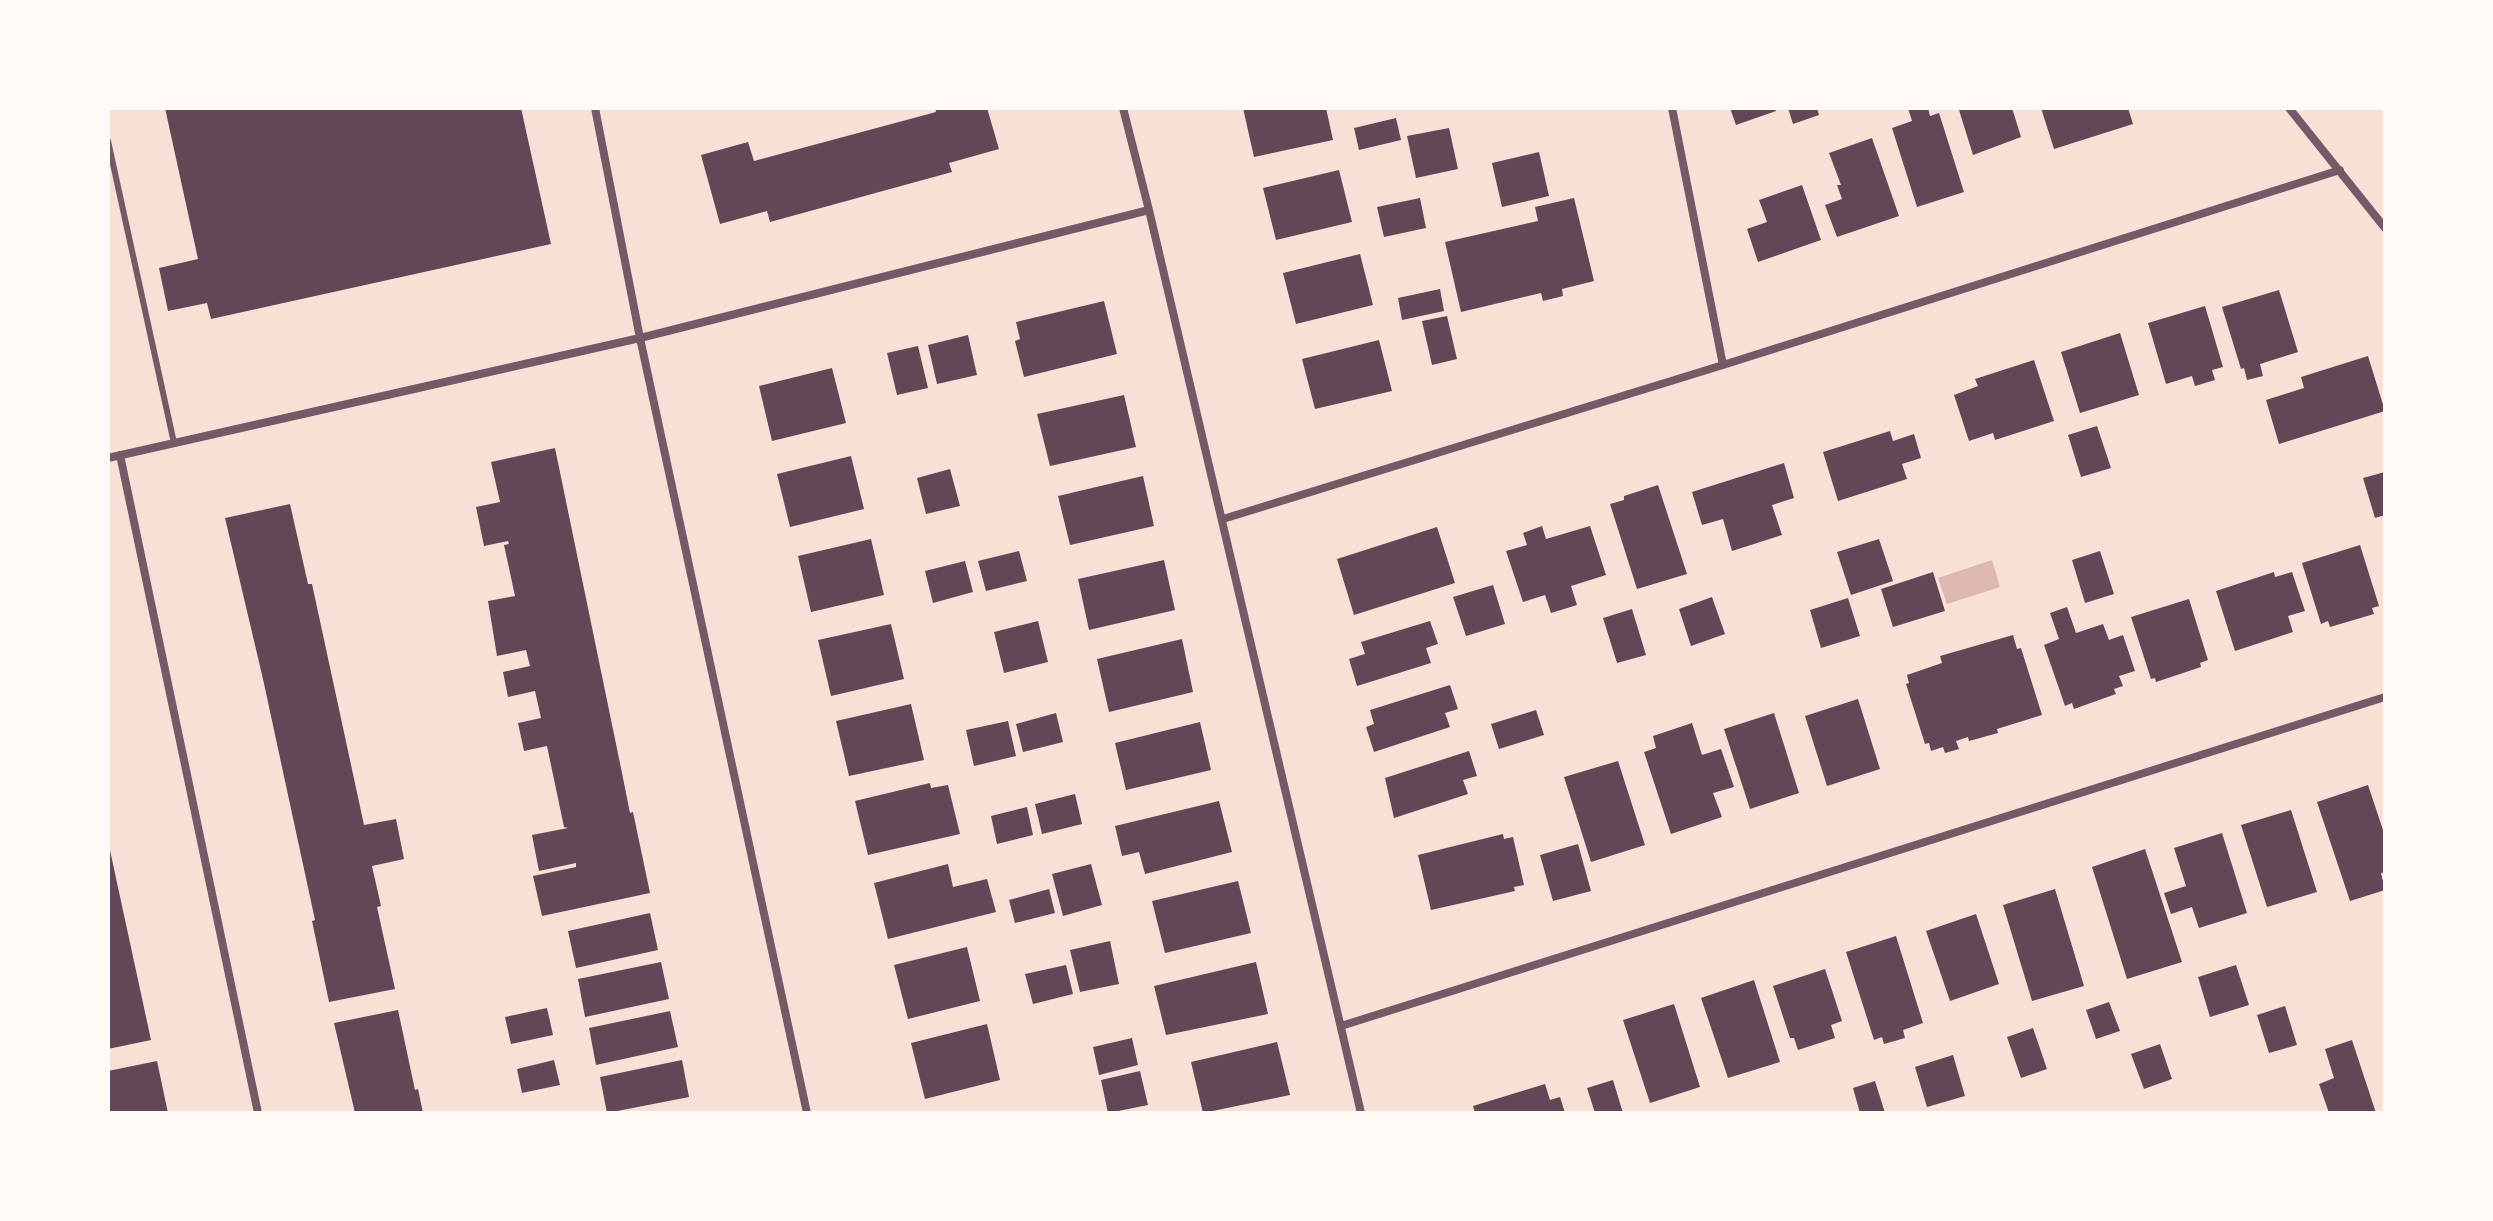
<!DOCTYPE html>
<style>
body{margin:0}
#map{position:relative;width:2493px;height:1221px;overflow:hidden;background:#f7e1d7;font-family:"Archivo Narrow",sans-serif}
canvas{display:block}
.frame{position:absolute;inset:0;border:110px solid #fffaf5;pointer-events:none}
</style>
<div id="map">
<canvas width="2493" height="1221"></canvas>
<div class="frame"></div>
</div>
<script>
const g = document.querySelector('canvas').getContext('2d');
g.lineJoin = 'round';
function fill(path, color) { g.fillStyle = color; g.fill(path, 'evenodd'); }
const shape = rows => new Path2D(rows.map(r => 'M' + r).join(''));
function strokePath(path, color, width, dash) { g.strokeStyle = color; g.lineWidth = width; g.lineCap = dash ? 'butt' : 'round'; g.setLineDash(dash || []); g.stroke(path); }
fill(shape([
 [1992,560,2000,587,1947,604,1938,578]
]), '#dcb8b0');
fill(shape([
 [165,108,521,108,551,244,211,319,207,303,168,311,159,268,198,259],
 [935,108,987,108,999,149,949,163,952,172,770,222,767,211,720,224,701,155,748,142,754,161,936,112],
 [1243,108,1326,108,1333,140,1254,157],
 [1730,108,1775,108,1776,111,1736,125],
 [1788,108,1817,108,1819,115,1793,124],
 [1908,108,1928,108,1930,116,1939,113,1964,192,1917,207,1892,128,1912,121],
 [1966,108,2012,108,2021,137,1973,155,1959,110],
 [2041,108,2128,108,2133,124,2054,149],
 [1396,118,1401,140,1359,150,1354,128],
 [1449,128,1458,169,1416,178,1407,136],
 [1872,138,1899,216,1837,237,1825,205,1842,199,1837,185,1841,185,1829,153],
 [1539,152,1549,196,1502,207,1492,163],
 [1339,170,1352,222,1276,240,1263,188],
 [1802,185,1821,240,1758,262,1747,229,1767,222,1759,200],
 [1420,198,1426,228,1384,237,1377,207],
 [1574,198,1594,281,1562,289,1563,296,1543,301,1541,293,1461,312,1445,242,1538,221,1535,207],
 [1360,254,1373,305,1296,324,1283,273],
 [1440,289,1444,311,1402,320,1398,298],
 [2279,290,2298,352,2260,364,2263,376,2247,380,2244,368,2241,369,2222,307],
 [1104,301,1117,354,1024,377,1015,341,1020,339,1016,322],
 [2205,306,2223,367,2212,370,2215,380,2195,386,2192,376,2166,384,2148,323],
 [1447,316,1457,359,1432,365,1422,321],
 [2120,333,2139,395,2080,413,2061,352],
 [968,335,977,375,937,384,928,345],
 [1379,340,1392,391,1315,409,1302,359],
 [918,346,928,388,897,395,887,353],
 [2368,356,2385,411,2279,444,2266,400,2304,388,2301,377],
 [2034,360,2054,421,1995,440,1993,433,1969,441,1954,395,1978,386,1975,379],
 [832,368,846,423,772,441,759,386],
 [1124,395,1136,447,1050,466,1037,414],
 [2097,426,2111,468,2081,477,2068,435],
 [1890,431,1893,441,1914,434,1921,458,1902,464,1907,479,1838,501,1823,452],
 [555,448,622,773,630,813,633,812,650,893,542,916,533,876,576,867,576,863,539,871,532,835,568,828,564,827,547,746,524,751,518,723,541,718,535,691,508,697,503,672,530,666,526,650,497,656,488,601,515,596,504,545,509,544,508,541,484,546,476,507,500,502,491,462],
 [851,456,864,509,790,527,777,474],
 [1784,463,1794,498,1772,505,1782,535,1732,551,1723,519,1702,525,1692,492],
 [950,469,960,506,926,514,917,478],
 [2385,472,2385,515,2375,518,2363,478],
 [1143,476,1154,526,1070,545,1058,496],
 [1658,485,1687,574,1637,589,1610,504,1624,500,1624,496],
 [290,504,308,584,312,584,364,825,396,819,404,859,372,866,381,906,377,907,395,989,329,1002,312,921,315,920,263,679,225,518],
 [1542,526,1546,539,1590,526,1606,575,1571,586,1577,605,1551,613,1545,595,1523,602,1506,551,1527,545,1523,533],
 [1437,527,1455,583,1354,615,1337,559],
 [871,539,884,595,811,612,798,556],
 [1879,539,1893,581,1851,595,1837,552],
 [2360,545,2379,606,2372,608,2374,614,2330,627,2328,621,2321,624,2302,563],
 [1019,551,1027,581,986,591,978,561],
 [2100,551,2114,594,2085,603,2072,560],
 [1164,560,1175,610,1089,630,1078,579],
 [965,561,973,592,933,603,925,571],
 [1933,572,1945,611,1893,627,1881,589],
 [2274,572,2275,577,2292,572,2305,611,2288,616,2293,632,2235,651,2216,591],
 [1493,585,1505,624,1466,636,1453,597],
 [1712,597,1725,634,1691,646,1679,609],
 [1848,598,1860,636,1821,648,1810,610],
 [2189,599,2208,660,2200,663,2201,667,2156,682,2155,678,2151,679,2131,617],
 [2067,607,2076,633,2103,624,2109,640,2123,635,2135,671,2119,676,2123,686,2114,689,2116,694,2074,709,2072,703,2065,706,2044,645,2059,639,2050,613],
 [1632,609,1646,655,1617,663,1603,618],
 [1038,621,1048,662,1004,673,994,632],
 [1430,621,1438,644,1426,648,1431,663,1357,686,1349,659,1365,654,1361,642],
 [891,624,904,679,831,696,818,640],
 [2013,635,2017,649,2021,648,2042,715,1997,729,1998,733,1969,741,1968,737,1956,741,1959,749,1945,753,1943,747,1931,751,1929,743,1925,744,1906,684,1909,683,1907,675,1942,663,1940,656],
 [1182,639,1193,692,1109,712,1097,659],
 [1450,685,1458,709,1445,713,1450,727,1374,752,1366,727,1374,724,1370,710],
 [1858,699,1880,769,1827,786,1805,716],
 [911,704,924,760,849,776,836,721],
 [1536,710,1544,735,1499,749,1491,724],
 [1056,713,1063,742,1023,752,1016,724],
 [1774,713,1799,793,1750,809,1724,729],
 [1008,721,1016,756,974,766,966,730],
 [1200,722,1211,770,1126,790,1115,743],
 [1692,723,1702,755,1721,749,1734,787,1713,793,1722,817,1671,834,1644,752,1656,748,1653,736],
 [1469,751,1477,776,1463,780,1468,794,1394,818,1385,778],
 [1618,761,1645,845,1591,862,1564,777],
 [930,783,931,788,948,785,960,834,868,855,855,801],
 [2368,785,2385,836,2385,872,2381,873,2385,890,2350,901,2317,802],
 [1075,794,1082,824,1042,834,1035,804],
 [1219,801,1232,852,1145,874,1139,852,1122,856,1115,826],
 [1027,807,1033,835,997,844,991,816],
 [2291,810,2317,892,2267,907,2241,825],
 [2222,833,2247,913,2199,928,2192,907,2171,914,2164,893,2186,886,2174,848],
 [1503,834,1504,839,1513,837,1524,885,1514,887,1515,891,1431,910,1418,855],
 [108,841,151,1040,108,1049],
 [1578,844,1591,891,1553,901,1540,855],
 [2145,849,2182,962,2127,979,2092,867],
 [948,864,953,887,987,879,996,912,888,939,874,883],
 [1091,864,1102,905,1063,916,1052,874],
 [1238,881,1251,933,1165,953,1152,901],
 [1049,889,1055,913,1015,923,1009,900],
 [2055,889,2084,986,2032,1001,2003,905],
 [650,913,658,950,576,968,568,931],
 [1976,914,1999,984,1950,1001,1926,931],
 [1896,936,1923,1023,1903,1030,1905,1038,1884,1044,1882,1037,1874,1040,1846,952],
 [1110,941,1119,984,1080,992,1070,950],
 [967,947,980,1001,908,1019,894,965],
 [661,962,669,999,585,1017,578,979],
 [1256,962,1268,1014,1166,1035,1154,986],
 [1066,965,1073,994,1033,1004,1025,974],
 [2236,965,2249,1005,2210,1017,2198,977],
 [1825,969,1842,1021,1831,1025,1835,1038,1798,1050,1794,1038,1790,1038,1773,986],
 [1754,980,1780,1062,1728,1078,1701,998],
 [2109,1002,2120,1031,2096,1039,2086,1010],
 [1674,1004,1700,1087,1650,1103,1623,1020],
 [2285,1006,2297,1045,2269,1053,2257,1015],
 [547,1008,553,1035,511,1044,505,1017],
 [398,1010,415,1090,418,1089,423,1113,355,1113,334,1023],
 [670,1011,678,1047,596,1065,589,1028],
 [987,1024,1000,1080,925,1099,911,1043],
 [2033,1028,2047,1069,2021,1078,2007,1037],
 [1132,1038,1138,1065,1099,1075,1093,1047],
 [2352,1040,2376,1113,2329,1113,2319,1084,2334,1078,2325,1049],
 [1277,1042,1290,1095,1203,1113,1191,1062],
 [2160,1044,2172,1079,2144,1089,2131,1054],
 [1953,1055,1965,1096,1927,1107,1915,1067],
 [554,1060,560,1085,522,1093,517,1069],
 [682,1060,689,1097,607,1113,600,1077],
 [157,1061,168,1113,108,1113,108,1071],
 [1140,1071,1148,1105,1108,1113,1101,1080],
 [1613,1080,1623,1113,1595,1113,1587,1088],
 [1875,1081,1885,1113,1860,1113,1853,1088],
 [1545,1084,1550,1100,1560,1097,1565,1113,1475,1113,1473,1106]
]), '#644757');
strokePath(shape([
 [108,141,174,443]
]), '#755966', 6);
strokePath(shape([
 [595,108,640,338,807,1113],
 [1123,108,1149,210,1361,1113],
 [1672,108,1723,365],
 [2289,108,2385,228],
 [120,455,258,1113],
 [108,458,640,338,1149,210],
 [1223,519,1723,365,2340,170],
 [1341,1026,2385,697]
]), '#755966', 8);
</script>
